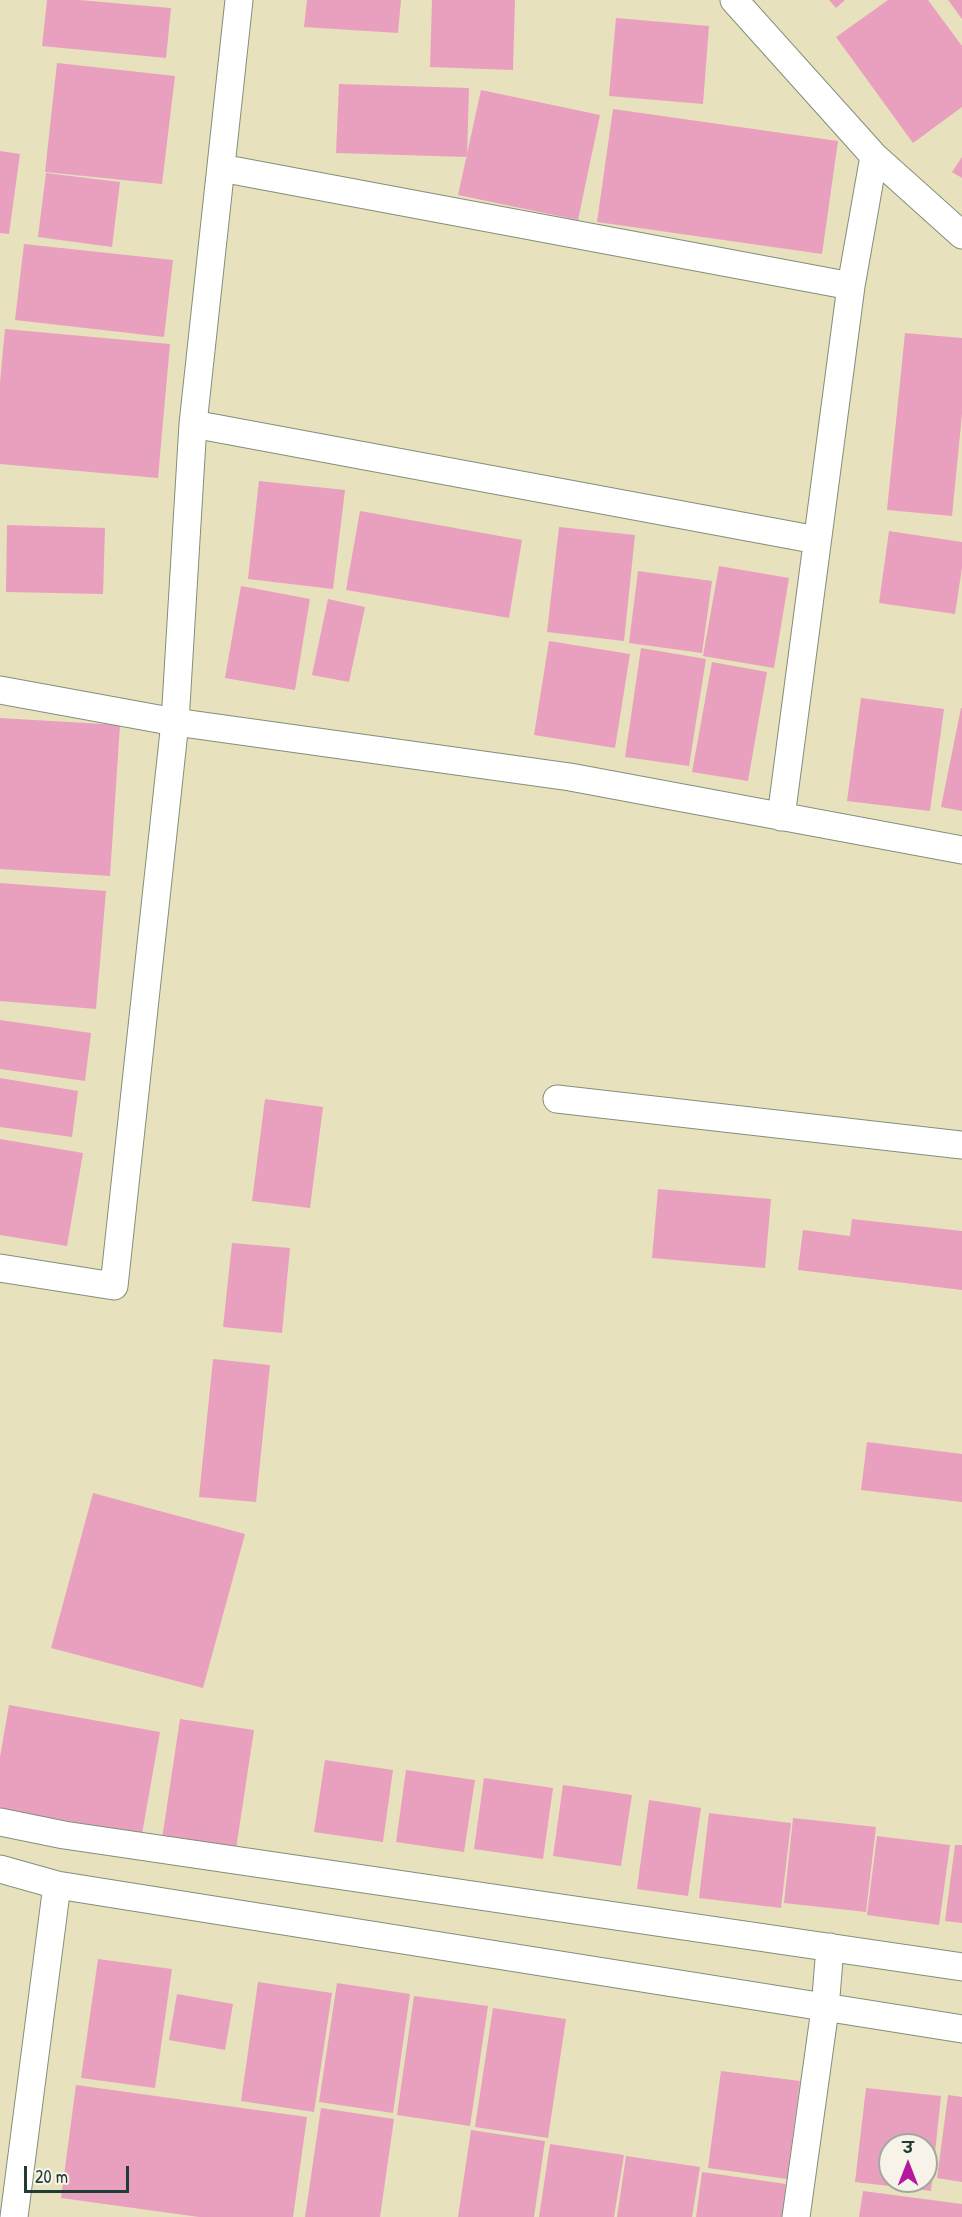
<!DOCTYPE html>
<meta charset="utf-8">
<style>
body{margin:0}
#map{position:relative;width:962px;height:2217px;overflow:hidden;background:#e7e1be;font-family:"Patrick Hand","Playpen Sans Deva",sans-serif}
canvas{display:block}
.north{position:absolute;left:878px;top:2133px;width:60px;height:60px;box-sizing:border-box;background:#f7f3e8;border:2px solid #a1aaa0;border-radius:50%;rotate:0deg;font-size:16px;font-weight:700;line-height:24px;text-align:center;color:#1f3d34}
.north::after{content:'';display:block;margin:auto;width:21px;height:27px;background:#b5179e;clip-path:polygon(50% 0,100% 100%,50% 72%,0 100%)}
.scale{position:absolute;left:24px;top:2166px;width:105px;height:27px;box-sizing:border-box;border:3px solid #1f3d34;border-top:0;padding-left:8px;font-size:18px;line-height:21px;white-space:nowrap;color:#1f3d34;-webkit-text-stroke:4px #f7f3e8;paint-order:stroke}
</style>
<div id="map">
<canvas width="962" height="2217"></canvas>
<div class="north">उ</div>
<div class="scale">20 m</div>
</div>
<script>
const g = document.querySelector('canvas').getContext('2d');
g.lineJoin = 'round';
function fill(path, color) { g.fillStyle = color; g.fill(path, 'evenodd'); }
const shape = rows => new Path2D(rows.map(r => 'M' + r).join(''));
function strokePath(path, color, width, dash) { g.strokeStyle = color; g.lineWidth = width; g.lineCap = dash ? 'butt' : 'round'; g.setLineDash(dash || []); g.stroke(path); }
fill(shape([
 [47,0,79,0,171,8,166,58,42,46],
 [307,0,401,0,398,33,304,27],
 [432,0,515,0,513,70,430,67],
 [829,0,845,0,836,8],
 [888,0,928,0,962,46,962,107,913,143,836,37],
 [948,0,962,0,962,19],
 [616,18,709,26,703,104,609,96],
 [57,63,175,76,162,184,45,172],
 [339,84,469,88,467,157,336,153],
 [481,90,600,115,578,220,458,195],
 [613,109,838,141,822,254,597,222],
 [0,151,20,154,9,234,0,233],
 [962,157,962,178,952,172],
 [46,173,120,182,112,247,38,237],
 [24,244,173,260,164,337,15,320],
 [5,329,170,344,158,478,0,464,0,382],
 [905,333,962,338,962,414,952,516,887,510],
 [259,481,345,490,333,589,248,579],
 [360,511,522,540,509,618,346,590],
 [7,525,105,528,103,594,6,592],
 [559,527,635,535,624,641,547,632],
 [889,531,962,542,962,568,955,614,879,603],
 [719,566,789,578,774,668,703,656],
 [638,571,712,581,702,653,629,643],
 [241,586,310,599,295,690,225,678],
 [328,599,365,607,349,682,312,675],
 [549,641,630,654,615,748,534,735],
 [641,648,706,659,689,766,625,757],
 [712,662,767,672,748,781,692,772],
 [861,698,944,709,930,811,847,801],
 [961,708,962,708,962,811,941,807],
 [0,718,120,725,110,876,0,869],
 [0,883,106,891,96,1009,0,1001],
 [0,1020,91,1033,85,1081,0,1069],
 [0,1078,78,1091,72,1137,0,1127],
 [265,1099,323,1107,310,1208,252,1201],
 [0,1139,83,1153,67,1246,0,1235],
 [658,1189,771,1199,765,1268,652,1258],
 [852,1219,962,1231,962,1290,798,1270,803,1230,850,1236],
 [232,1243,290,1248,282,1333,223,1327],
 [213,1359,270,1365,256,1502,199,1497],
 [867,1442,962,1454,962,1502,861,1490],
 [93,1493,245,1534,203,1688,51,1648],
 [9,1705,160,1732,142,1834,0,1809,0,1757],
 [180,1719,254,1730,236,1849,162,1839],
 [325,1760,393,1770,383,1842,314,1832],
 [406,1770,475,1780,464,1852,396,1842],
 [484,1778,553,1788,543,1859,474,1849],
 [563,1785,632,1795,621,1866,553,1856],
 [649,1800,701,1808,688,1896,637,1889],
 [709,1813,791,1823,781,1908,699,1898],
 [793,1818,876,1827,866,1912,784,1903],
 [877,1836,950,1845,939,1925,867,1915],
 [955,1845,962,1845,962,1923,945,1921],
 [98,1959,172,1969,155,2088,81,2078],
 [258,1982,332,1993,314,2112,241,2101],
 [337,1983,410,1994,393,2113,319,2102],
 [177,1994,233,2004,225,2050,169,2040],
 [414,1996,488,2006,470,2126,397,2115],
 [493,2008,566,2019,548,2138,475,2127],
 [721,2071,800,2081,787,2179,708,2168],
 [76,2085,307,2117,293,2217,199,2217,61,2198],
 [866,2088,941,2096,931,2191,855,2182],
 [890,2145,926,2145,926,2181,890,2181],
 [948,2095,962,2097,962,2182,937,2178],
 [321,2108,394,2119,380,2217,305,2217],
 [471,2130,545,2141,534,2217,458,2217],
 [550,2144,624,2155,614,2217,539,2217],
 [626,2156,700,2167,692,2217,617,2217],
 [702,2172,786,2184,782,2217,696,2217],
 [863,2191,962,2204,962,2217,859,2217]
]), '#e9a0be');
const street = shape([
 [734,0,874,156,962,235],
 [221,168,851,286],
 [193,424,817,540],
 [0,690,175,722,570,777,962,850],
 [781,817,851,286,874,156],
 [557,1099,962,1145],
 [0,1268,114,1286,175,722,193,424,239,0],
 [0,1822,64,1835,962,1967],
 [0,1869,57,1885,962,2029],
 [14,2217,57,1885],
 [796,2217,825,2009,830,1947]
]);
strokePath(street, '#838f79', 29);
strokePath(street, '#fff', 27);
</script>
